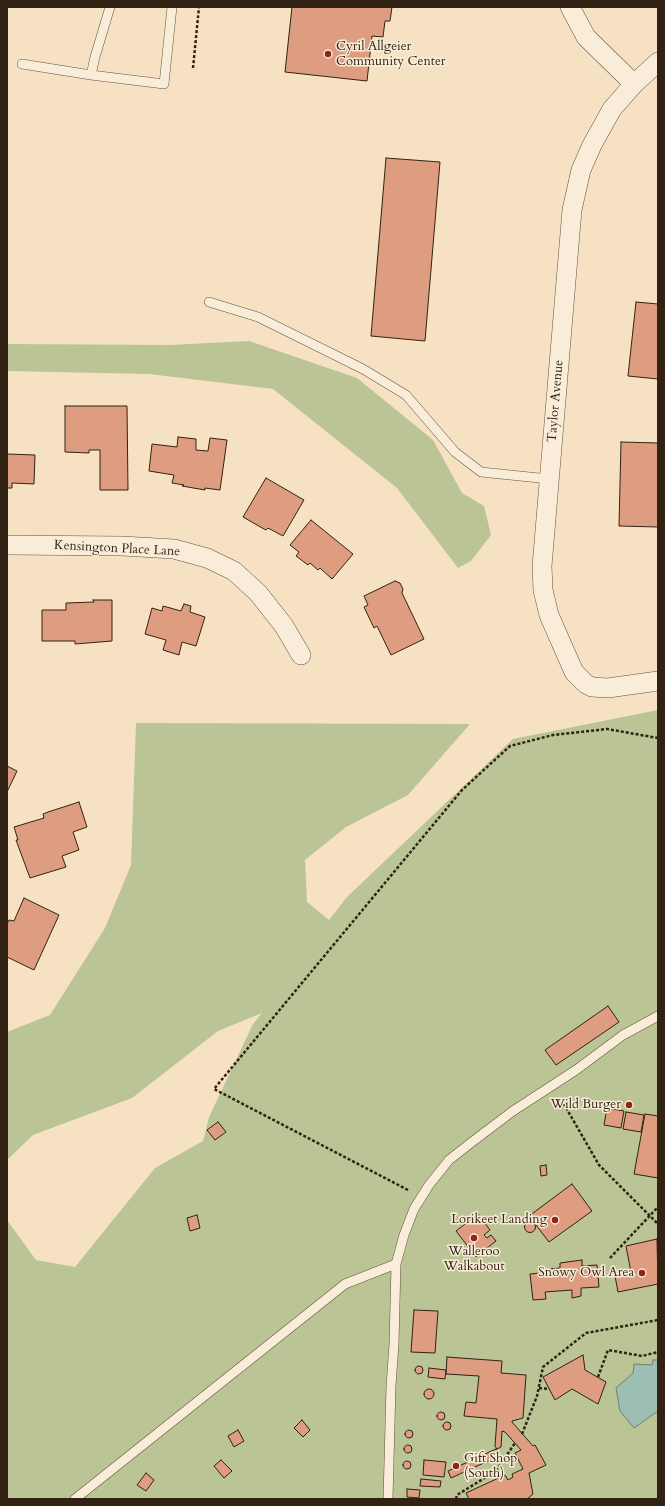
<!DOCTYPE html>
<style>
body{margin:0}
#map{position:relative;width:665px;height:1506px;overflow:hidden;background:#f6e2c3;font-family:Cardo,serif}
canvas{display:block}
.frame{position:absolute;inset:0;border:8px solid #312213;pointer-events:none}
</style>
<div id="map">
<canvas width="665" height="1506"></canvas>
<div class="frame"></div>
</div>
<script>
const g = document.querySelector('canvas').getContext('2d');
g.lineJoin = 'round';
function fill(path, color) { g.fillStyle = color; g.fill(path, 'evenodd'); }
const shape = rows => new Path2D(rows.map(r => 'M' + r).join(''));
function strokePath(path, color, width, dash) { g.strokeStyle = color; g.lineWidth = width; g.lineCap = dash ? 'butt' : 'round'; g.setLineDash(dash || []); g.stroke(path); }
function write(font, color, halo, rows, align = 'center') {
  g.font = font + ' Cardo,serif'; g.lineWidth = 3; g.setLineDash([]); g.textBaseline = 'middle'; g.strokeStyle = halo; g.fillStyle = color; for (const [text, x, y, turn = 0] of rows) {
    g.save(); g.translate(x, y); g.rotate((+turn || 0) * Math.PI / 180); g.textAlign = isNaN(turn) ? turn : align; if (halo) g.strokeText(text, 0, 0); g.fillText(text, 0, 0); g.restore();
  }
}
fill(shape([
 [249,341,357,378,433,440,462,493,484,506,491,535,471,561,458,568,397,488,273,389,149,374,7,371,7,344,170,345],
 [658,710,658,1499,7,1499,7,1220,36,1260,75,1267,155,1168,203,1141,209,1117,253,1024,262,1013,218,1031,132,1098,33,1135,7,1160,7,1032,50,1015,105,928,131,865,136,723,470,724,408,795,346,827,305,860,307,902,329,920,347,897,513,739]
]), '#bac495');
const water = shape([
 [653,1360,658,1360,658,1411,634,1428,620,1411,616,1388,633,1373,634,1364,652,1365,653,1360]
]);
fill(water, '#9dbeb3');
strokePath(water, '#728073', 1);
const building = shape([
 [292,7,392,7,390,21,385,21,383,37,372,36,367,81,285,72,292,7],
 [386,158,440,162,425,341,371,336,386,158],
 [636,302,658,304,658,379,628,376,636,302],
 [65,406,127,406,128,490,100,490,100,450,89,450,89,453,65,452,65,406],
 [178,437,196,439,196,450,208,451,210,438,227,440,220,490,205,488,205,490,182,486,184,485,172,483,174,475,149,471,152,444,177,447,178,437],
 [621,442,658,443,658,527,619,526,621,442],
 [7,454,35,455,34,484,12,483,12,488,7,488,7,454],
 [266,478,304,500,283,536,268,528,266,530,264,529,243,517,266,478],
 [311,520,353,554,332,579,320,568,318,570,310,563,308,565,296,556,299,552,290,545,311,520],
 [395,581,400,583,403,589,402,593,424,639,391,655,377,626,374,628,364,607,368,605,364,596,395,581],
 [93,600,112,600,112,641,75,644,75,641,42,641,42,610,66,610,66,603,94,602,93,600],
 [184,604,191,606,190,612,205,617,196,646,182,642,179,655,163,650,166,640,145,634,152,608,162,611,163,606,181,611,184,604],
 [7,766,17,771,7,792,7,766],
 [79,802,87,827,73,832,79,850,62,856,66,867,30,878,16,840,18,840,14,827,44,818,43,814,48,812,79,802],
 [24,898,59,915,34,970,7,957,7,924,9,920,14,921,24,898],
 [608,1006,619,1022,556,1065,545,1050,608,1006],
 [607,1108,624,1111,621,1128,604,1125,607,1108],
 [626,1112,644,1115,641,1132,623,1129,626,1112],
 [645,1114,658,1116,658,1178,634,1174,645,1114],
 [218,1122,226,1132,215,1140,207,1130,218,1122],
 [546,1165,547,1175,541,1176,540,1166,546,1165],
 [572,1184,592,1211,549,1242,529,1216,572,1184],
 [478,1214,490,1230,484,1235,487,1238,491,1235,496,1241,476,1257,456,1231,478,1214],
 [197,1215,200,1228,190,1231,187,1218,197,1215],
 '524.5 1227a5.5 5.5 0 1 1 11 0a5.5 5.5 0 1 1-11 0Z',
 [657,1239,658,1284,618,1292,615,1276,631,1272,626,1246,657,1239],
 [582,1260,582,1266,597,1265,599,1287,581,1288,581,1296,572,1298,572,1290,545,1292,546,1299,533,1300,530,1274,551,1272,550,1269,560,1268,560,1263,582,1260],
 [414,1310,438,1311,435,1353,411,1352,414,1310],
 [583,1355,585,1370,606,1382,598,1404,572,1389,555,1400,543,1377,583,1355],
 [447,1357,502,1361,501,1373,526,1375,523,1418,512,1421,512,1422,533,1446,535,1445,546,1465,529,1473,533,1494,527,1499,469,1499,466,1493,505,1475,508,1480,513,1477,512,1474,523,1469,515,1453,521,1450,505,1432,502,1431,501,1447,497,1449,495,1446,497,1419,464,1416,466,1402,476,1403,479,1376,446,1374,447,1357],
 '415 1370a4 4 0 1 1 8 0a4 4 0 1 1-8 0Z',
 [429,1368,446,1370,445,1379,428,1377,429,1368],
 '424 1394a5 5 0 1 1 10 0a5 5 0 1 1-10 0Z',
 '437 1416a4 4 0 1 1 8 0a4 4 0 1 1-8 0Z',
 [302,1420,310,1430,303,1437,294,1428,302,1420],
 '443 1426a4 4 0 1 1 8 0a4 4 0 1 1-8 0Z',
 '405 1434a4 4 0 1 1 8 0a4 4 0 1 1-8 0Z',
 [238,1430,244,1441,234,1447,228,1436,238,1430],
 '404 1449a4 4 0 1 1 8 0a4 4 0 1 1-8 0Z',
 [496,1449,499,1456,451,1478,448,1471,496,1449],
 [221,1460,232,1471,224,1478,214,1466,221,1460],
 [424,1460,446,1462,444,1477,423,1475,424,1460],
 '403 1465a4 4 0 1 1 8 0a4 4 0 1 1-8 0Z',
 [146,1473,154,1480,146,1491,137,1485,146,1473],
 [421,1479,441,1481,440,1487,420,1486,421,1479],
 [407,1489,420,1490,419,1498,407,1497,407,1489]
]);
fill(building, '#de9c81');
strokePath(building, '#312213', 1);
const service = shape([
 [110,7,95,57,91,75,164,84,172,7],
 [22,64,91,75],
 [209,302,258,317,363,369,406,395,455,452,481,472,549,479],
 [75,1499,345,1284,396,1264],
 [388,1499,391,1386,394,1344,396,1264,404,1235,414,1209,429,1185,449,1160,472,1142,513,1111,576,1070,623,1035,658,1016]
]);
const minor = shape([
 [570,7,586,37,634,84],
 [658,62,634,84,612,109,592,145,581,170,572,210,542,566,543,590,549,615,574,672,586,684,592,687,608,688,658,681],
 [7,545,122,546,174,549,207,558,234,571,258,593,284,626,301,655]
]);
strokePath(service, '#62523f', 10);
strokePath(minor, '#62523f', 20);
strokePath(shape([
 [193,68,199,7],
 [561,1099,599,1165,658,1224],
 [408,1190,214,1089,462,790,510,746,553,735,607,729,658,738],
 [610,1258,658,1207],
 [598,1377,608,1350,642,1356,658,1352],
 [539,1388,549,1389],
 [522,1434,537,1396,543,1367,586,1333,658,1320],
 [456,1499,457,1495,496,1471,515,1443]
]), '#312213', 2.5, [3, 2]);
strokePath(service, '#f9ecd8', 9);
strokePath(minor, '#f9ecd8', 19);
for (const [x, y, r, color] of [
 [328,54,4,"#8f2418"],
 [629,1105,4,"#8f2418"],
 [555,1220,4,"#8f2418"],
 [474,1238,4,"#8f2418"],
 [642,1273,4,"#8f2418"],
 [456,1466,4,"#8f2418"]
]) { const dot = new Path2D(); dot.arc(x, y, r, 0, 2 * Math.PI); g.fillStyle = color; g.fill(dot); strokePath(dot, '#f9ecd8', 1.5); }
write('13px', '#312213', '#f9ecd8', [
 ["Cyril Allgeier",336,47,"left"],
 ["Community Center",336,62,"left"],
 ["Wild Burger",621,1105],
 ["Lorikeet Landing",547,1220],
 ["Walleroo",474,1252,"center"],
 ["Walkabout",474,1267,"center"],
 ["Snowy Owl Area",634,1273],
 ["Gift Shop",464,1459,"left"],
 ["(South)",464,1474,"left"]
], 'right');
write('13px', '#312213', '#f9ecd8', [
 ["Taylor Avenue",556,401,-85],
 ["Kensington Place Lane",117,549,3]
]);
</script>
